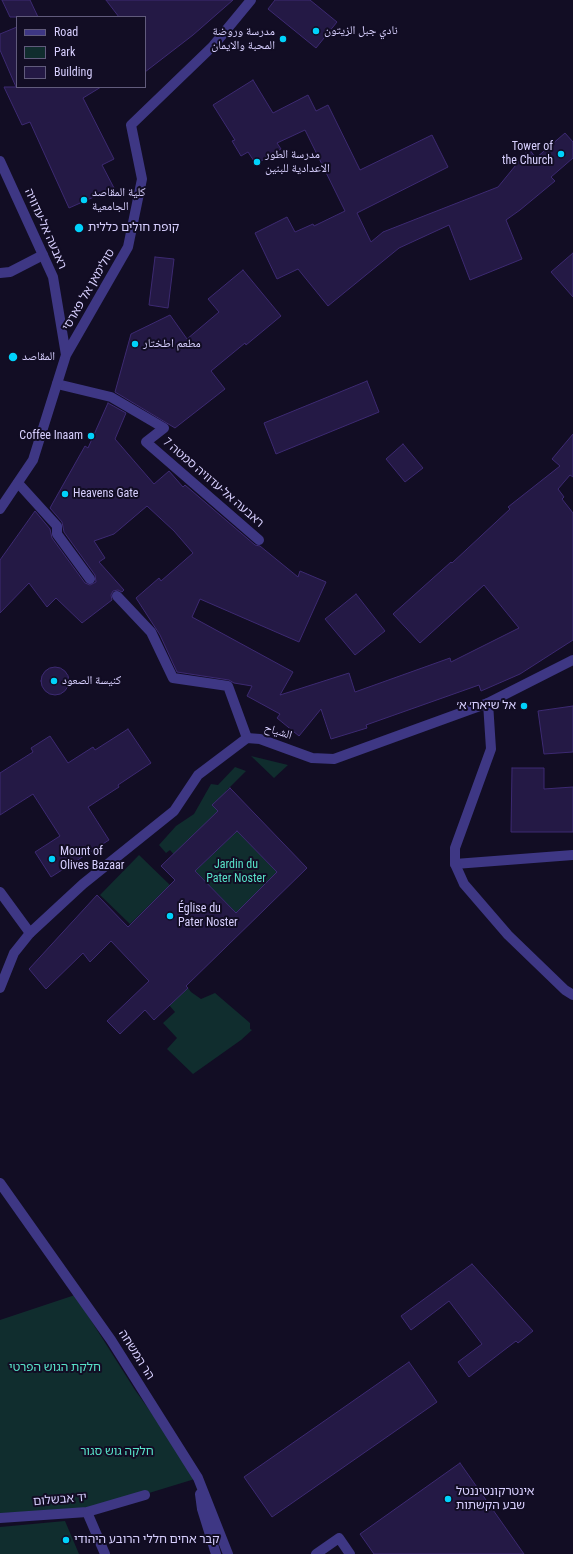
<!DOCTYPE html>
<meta charset="utf-8">
<style>
body{margin:0}
#map{position:relative;width:573px;height:1554px;overflow:hidden;background:#120d24;font-family:"Roboto Condensed",sans-serif}
canvas{display:block}
.legend{position:absolute;left:16px;top:16px;width:130px;height:72px;box-sizing:border-box;background:#120d24;border:1px solid #615b7c;margin:0;padding:5px 7px;list-style:none;font-size:12px;color:#d8d0ff}
.legend li{display:flex;align-items:center;gap:8px;height:20px}
.legend b{width:20px;border:1px solid #615b7c}
</style>
<div id="map">
<canvas width="573" height="1554"></canvas>
<ul class="legend">
<li><b style="height:5px;background:#3e3784"></b>Road</li>
<li><b style="height:11px;background:#102d2e"></b>Park</li>
<li><b style="height:11px;background:#241945"></b>Building</li>
</ul>
</div>
<script>
const g = document.querySelector('canvas').getContext('2d');
g.lineJoin = 'round';
function fill(path, color) { g.fillStyle = color; g.fill(path, 'evenodd'); }
const shape = rows => new Path2D(rows.map(r => 'M' + r).join(''));
function strokePath(path, color, width, dash) { g.strokeStyle = color; g.lineWidth = width; g.lineCap = dash ? 'butt' : 'round'; g.setLineDash(dash || []); g.stroke(path); }
function write(font, color, halo, rows, align = 'center') {
  g.font = font + ' "Roboto Condensed","Noto Naskh Arabic","Noto Sans Hebrew",sans-serif'; g.lineWidth = 4; g.setLineDash([]); g.textBaseline = 'middle'; g.strokeStyle = halo; g.fillStyle = color; for (const [text, x, y, turn = 0] of rows) {
    g.save(); g.translate(x, y); g.rotate((+turn || 0) * Math.PI / 180); g.textAlign = isNaN(turn) ? turn : align; if (halo) g.strokeText(text, 0, 0); g.fillText(text, 0, 0); g.restore();
  }
}
fill(shape([
 [251,756,288,765,274,778],
 [235,767,246,771,226,791,228,815,181,863,170,850,166,853,159,845,176,826,194,814,211,784,218,785],
 [237,831,277,872,236,913,195,871],
 [139,855,170,885,130,924,100,895],
 [188,988,191,992,201,999,215,993,250,1023,250,1029,252,1030,241,1040,193,1074,167,1049,177,1038,163,1023,175,1012,169,1005],
 [75,1295,135,1390,198,1478,87,1512,0,1513,0,1320],
 [65,1521,79,1554,0,1554,0,1527]
]), '#102d2e');
const building = shape([
 [2,0,30,0,38,17,10,17,2,0],
 [106,0,233,0,193,35,145,72,145,17,119,17,106,0],
 [275,0,310,0,337,22,316,48,268,9,275,0],
 [17,27,17,87,101,87,83,98,114,159,102,165,114,188,69,208,30,122,22,125,4,87,16,87,0,50,0,34,17,27],
 [253,80,273,113,308,95,316,111,328,105,360,170,432,135,448,167,357,213,371,242,383,232,498,187,529,149,536,158,565,133,573,142,573,158,551,177,555,181,520,210,506,220,522,259,470,280,449,225,399,248,328,306,298,269,277,279,255,233,287,217,295,232,313,224,314,226,345,211,305,130,277,143,281,149,256,164,248,152,241,156,232,141,235,140,213,105,253,80],
 [573,253,573,297,551,272,573,253],
 [155,257,174,259,168,308,149,305,155,257],
 [243,270,281,316,246,345,245,343,211,371,225,389,175,428,115,392,131,334,170,315,187,339,219,312,208,299,243,270],
 [367,381,379,412,276,454,264,423,367,381],
 [108,403,126,413,115,439,154,484,169,471,183,487,185,485,255,545,260,546,298,577,300,571,326,582,299,642,200,599,192,617,293,672,280,695,349,673,355,692,450,658,451,662,519,628,484,585,420,643,393,614,451,562,452,563,510,509,508,507,560,466,552,459,573,434,573,477,570,475,558,489,564,497,562,499,573,513,573,640,520,674,481,691,479,685,366,725,367,728,331,739,321,709,299,736,277,718,280,714,247,696,252,686,234,683,229,680,177,672,160,635,136,598,159,578,161,581,193,553,174,531,147,506,114,534,94,541,105,558,99,562,124,590,122,592,118,590,113,591,111,595,112,600,82,623,56,598,47,607,29,583,0,613,0,560,35,511,50,529,52,538,85,583,90,585,96,582,95,575,64,532,62,522,50,508,85,446,88,448,108,403],
 [403,444,423,468,405,482,386,459,403,444],
 [356,594,385,631,355,655,325,619,356,594],
 '41 681a14 14 0 1 1 28 0a14 14 0 1 1-28 0Z',
 [573,706,573,752,544,754,538,711,573,706],
 [128,729,151,763,118,785,119,787,88,807,109,840,51,877,35,852,60,836,33,794,0,815,0,773,33,752,31,748,50,736,68,763,93,747,95,750,128,729],
 [512,768,544,768,544,789,573,787,573,832,511,832,512,768],
 [230,788,307,868,186,986,188,988,154,1020,145,1010,120,1034,107,1021,149,981,111,941,90,962,83,953,46,989,29,969,97,895,128,927,175,880,161,866,218,811,212,805,230,788],
 [237,831,277,872,236,913,195,871,237,831],
 [472,1264,533,1331,518,1343,516,1341,469,1377,458,1362,482,1344,449,1301,411,1330,401,1316,472,1264],
 [409,1362,437,1402,272,1517,244,1477,409,1362],
 [460,1463,524,1554,374,1554,360,1534,460,1463]
]);
fill(building, '#241945');
strokePath(building, '#3d2a72', 1);
strokePath(shape([
 [0,273,10,272,43,255],
 [455,864,573,855],
 [316,1554,339,1538,350,1554]
]), '#3e3784', 10);
strokePath(shape([
 [57,384,111,397,164,428,146,442,259,540],
 [18,483,57,526,57,534,90,579],
 [117,596,151,632,173,678,228,686,247,738],
 [488,703,491,749,455,848,455,864,464,884,508,935,565,990,573,995],
 [0,988,14,953,30,933],
 [0,1183,111,1340,198,1478,228,1554],
 [200,1494,202,1509,216,1554],
 [87,1512,105,1554],
 [0,1518,87,1512,145,1495]
]), '#3e3784', 10);
strokePath(shape([
 [0,161,53,277,66,355,33,460,0,509],
 [66,355,128,247,142,179,131,125,213,46,251,0],
 [0,892,30,933,83,884,174,811,198,775,247,738,260,739,312,758,334,759,488,703,573,660]
]), '#3e3784', 10);
for (const [x, y, r, color] of [
 [316,31,4,"#00d2fb"],
 [283,39,4,"#00d2fb"],
 [561,154,4,"#00d2fb"],
 [257,162,4,"#00d2fb"],
 [84,200,4,"#00d2fb"],
 [79,228,5,"#00d2fb"],
 [135,344,4,"#00d2fb"],
 [13,357,5,"#00d2fb"],
 [91,436,4,"#00d2fb"],
 [65,494,4,"#00d2fb"],
 [54,681,4,"#00d2fb"],
 [524,706,4,"#00d2fb"],
 [52,859,4,"#00d2fb"],
 [170,916,4,"#00d2fb"],
 [448,1499,4,"#00d2fb"],
 [66,1540,4,"#00d2fb"]
]) { const dot = new Path2D(); dot.arc(x, y, r, 0, 2 * Math.PI); g.fillStyle = color; g.fill(dot); strokePath(dot, '#120d24', 1.5); }
write('12px', '#d8d0ff', '#120d24', [
 ["نادي جبل الزيتون",324,31],
 ["مدرسة وروضة",275,32,"right"],
 ["المحبة والايمان",275,46,"right"],
 ["Tower of",553,147,"right"],
 ["the Church",553,161,"right"],
 ["مدرسة الطور",265,155],
 ["الاعدادية للبنين",265,169],
 ["كلية المقاصد",92,193],
 ["الجامعية",92,207],
 ["קופת חולים כללית",88,228],
 ["مطعم اطختار",143,344],
 ["المقاصد",22,357],
 ["Coffee Inaam",83,436,"right"],
 ["Heavens Gate",73,494],
 ["كنيسة الصعود",62,681],
 ["אל שיאח׳ א׳",516,706,"right"],
 ["Mount of",60,852],
 ["Olives Bazaar",60,866],
 ["Église du",178,909],
 ["Pater Noster",178,923],
 ["אינטרקונטיננטל",456,1492],
 ["שבע הקשתות",456,1506],
 ["קבר אחים חללי הרובע היהודי",74,1540]
], 'left');
write('12px', '#d8d0ff', '#120d24', [
 ["ראבעה אל-עדוויה",45,229,66],
 ["סולימאן אל פארסי",89,290,-60],
 ["ראבעה אל-עדוויה סמטה 7",213,483,41],
 ["الشياح",278,732,17],
 ["הר המשחה",136,1355,58],
 ["יד אבשלום",60,1500,-5]
]);
write('12px', '#58e3c9', '#120d24', [
 ["Jardin du",236,865],
 ["Pater Noster",236,879],
 ["חלקת הגוש הפרטי",55,1368],
 ["חלקה גוש סגור",117,1452]
]);
</script>
